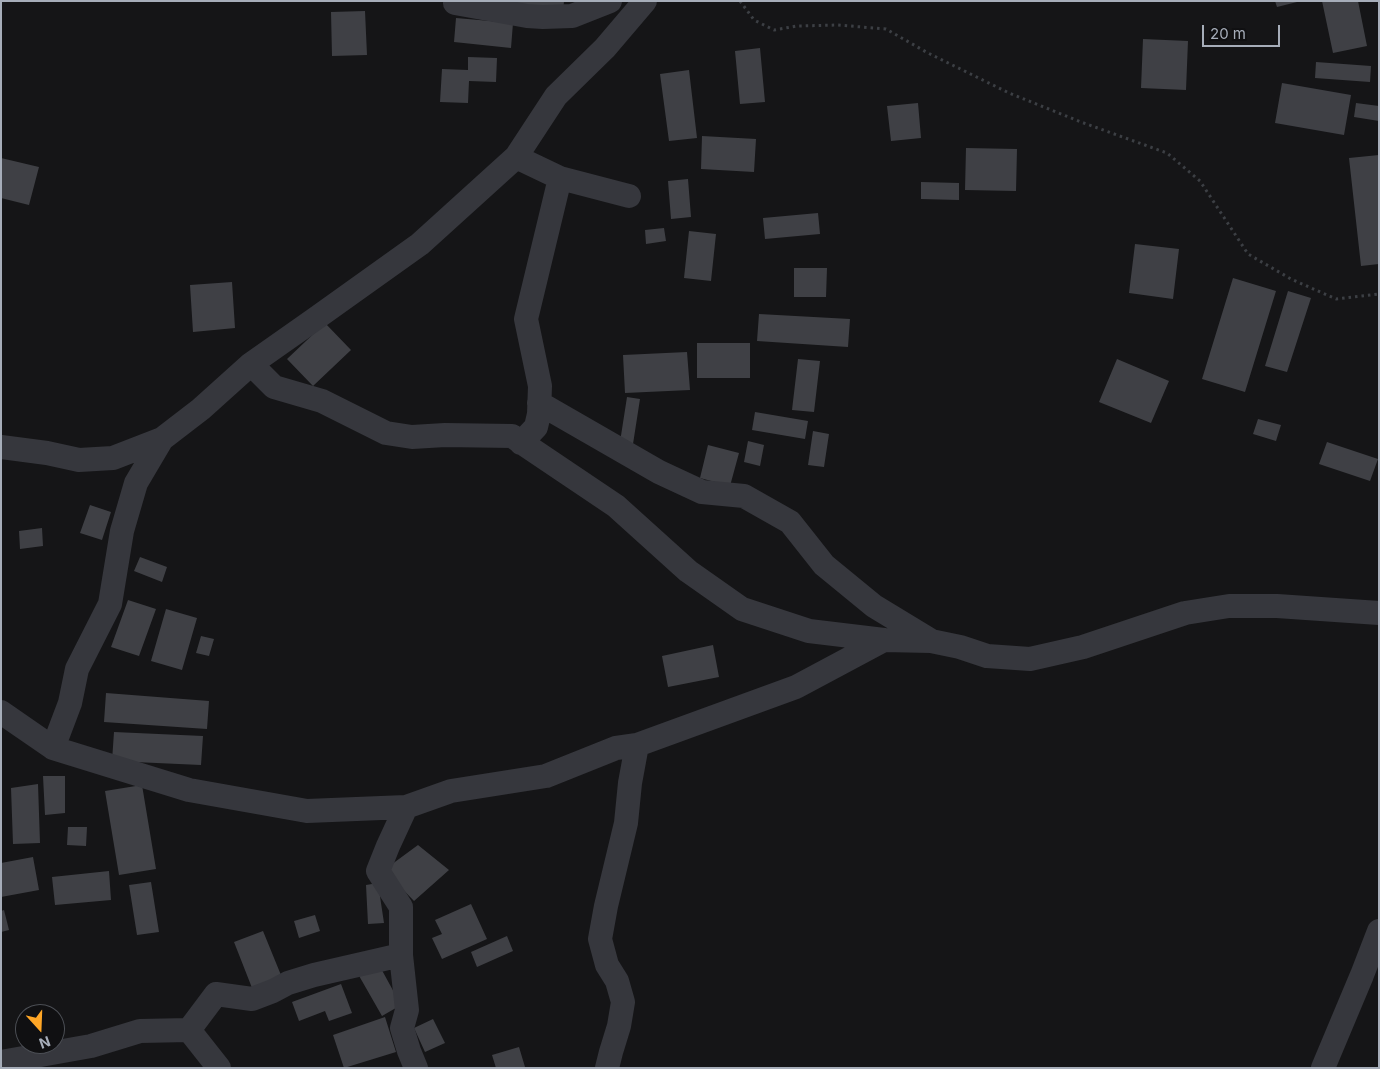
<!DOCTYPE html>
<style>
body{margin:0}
#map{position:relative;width:1380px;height:1069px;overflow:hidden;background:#151517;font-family:Inter,sans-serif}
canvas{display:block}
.frame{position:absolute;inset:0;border:2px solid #a6adb9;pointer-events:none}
.north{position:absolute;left:15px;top:1004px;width:50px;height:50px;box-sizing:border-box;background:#101012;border:1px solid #4c4f55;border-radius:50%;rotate:160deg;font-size:14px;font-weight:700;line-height:20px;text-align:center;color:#a6adb9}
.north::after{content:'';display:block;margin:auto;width:18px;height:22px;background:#ffa626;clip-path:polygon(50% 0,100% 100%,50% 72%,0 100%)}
.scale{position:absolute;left:1202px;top:25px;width:78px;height:22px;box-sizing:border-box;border:2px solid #a6adb9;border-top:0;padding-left:6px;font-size:15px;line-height:18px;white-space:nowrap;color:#a6adb9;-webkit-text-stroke:4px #101012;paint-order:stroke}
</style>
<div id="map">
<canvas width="1380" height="1069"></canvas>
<div class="frame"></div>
<div class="north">N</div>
<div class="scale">20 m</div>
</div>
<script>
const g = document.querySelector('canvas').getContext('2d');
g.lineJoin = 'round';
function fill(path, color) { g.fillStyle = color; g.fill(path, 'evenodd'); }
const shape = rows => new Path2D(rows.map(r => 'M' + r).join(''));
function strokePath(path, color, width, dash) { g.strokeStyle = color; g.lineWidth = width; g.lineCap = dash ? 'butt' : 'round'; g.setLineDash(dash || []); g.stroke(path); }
fill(shape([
 [517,1,564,1,563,13,516,10],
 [1275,1,1297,1,1297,2,1277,7],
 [1322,1,1358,1,1367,46,1333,53],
 [365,11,367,55,332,56,331,12],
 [456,18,513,23,511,48,454,42],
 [1143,39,1188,41,1186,90,1141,88],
 [760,48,765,102,740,104,735,51],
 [468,57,497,58,496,82,469,81,468,103,440,102,442,69,468,70],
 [1316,62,1371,66,1370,82,1315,78],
 [689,70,697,138,669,141,660,74],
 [1282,83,1351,95,1344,135,1275,123],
 [918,103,921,138,891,141,887,106],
 [1356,103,1379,106,1379,121,1354,117],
 [702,136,756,139,754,172,701,169],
 [966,148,1017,149,1016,191,965,190],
 [1379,155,1379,264,1361,266,1349,158],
 [1,158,39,167,29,205,1,198],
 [688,179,691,217,671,219,668,181],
 [921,182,959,183,959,200,921,199],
 [818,213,820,234,765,239,763,218],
 [664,228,666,241,646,244,645,230],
 [689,231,716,234,711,281,684,278],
 [1135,244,1179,249,1173,299,1129,293],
 [794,268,827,268,826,297,794,297],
 [1233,278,1276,291,1245,392,1202,379],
 [232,282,235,328,193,332,190,285],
 [1288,291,1311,298,1287,372,1265,366],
 [759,314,850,319,848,347,757,341],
 [325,323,351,350,313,386,287,359],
 [697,343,750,343,750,378,697,378],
 [687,352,690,390,625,393,623,355],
 [798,359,820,361,814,412,792,410],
 [1117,359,1169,381,1151,423,1099,402],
 [627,397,640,399,633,444,620,442],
 [755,412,808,421,805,439,752,430],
 [1258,419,1281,425,1276,441,1253,434],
 [813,431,829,434,824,467,808,465],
 [748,441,764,445,760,466,744,462],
 [1327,442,1378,459,1370,481,1319,464],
 [708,445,739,453,730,486,700,478],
 [90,505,111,512,102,540,80,533],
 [42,528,43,546,20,549,19,531],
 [140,557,167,567,162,582,134,571],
 [128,600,156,609,139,656,111,647],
 [166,609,197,618,182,670,151,661],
 [201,636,214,639,209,656,196,653],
 [713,645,719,677,668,687,662,656],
 [106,693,209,701,207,729,104,722],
 [114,732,203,736,201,765,112,761],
 [43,776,65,776,65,813,45,815],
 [38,784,40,843,13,844,11,788],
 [142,785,156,869,119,875,105,791],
 [68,827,87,827,86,846,67,845],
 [418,845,449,870,414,901,384,870],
 [33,857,39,890,1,897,1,863],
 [109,871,111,900,55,905,52,877],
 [151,882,159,932,137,935,129,885],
 [378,883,384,923,368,924,366,885],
 [471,904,487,939,442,959,432,938,442,934,435,920],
 [4,910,9,930,1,932,1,911],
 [315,915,320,931,299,938,294,921],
 [263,931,283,980,254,993,234,942],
 [507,936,513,951,477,967,471,952],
 [378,963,401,1005,382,1016,358,974],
 [341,984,352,1013,329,1021,325,1011,299,1021,292,1002],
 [385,1017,396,1052,344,1068,333,1035],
 [433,1019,445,1043,425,1052,414,1028],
 [519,1047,525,1067,496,1068,492,1055]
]), '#3f4045');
strokePath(shape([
 [740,1,754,20,774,30,797,26,838,25,886,29,928,53,1009,93,1081,122,1167,153,1200,181,1248,254,1291,279,1336,299,1379,294]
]), '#3c3f44', 3, [2.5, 4]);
strokePath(shape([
 [455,3,527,16,543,17,572,16,610,1],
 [516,157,560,178,526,319,540,386,539,414,536,427,521,443],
 [560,178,629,196],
 [251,364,274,387,322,401,386,433,412,437,445,435,512,436,616,506,688,571,742,609,809,631,884,640],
 [539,403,659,472,702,492,744,496,790,522,824,565,874,606,930,640],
 [1,447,47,453,79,460,113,458,162,439,201,409,251,364,315,319,420,244,516,157,556,96,605,48,645,1],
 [1,712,53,748,189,790,307,811,406,807,451,791,546,776,616,748,637,745,796,687,884,640,931,641,960,647,987,656,1030,659,1083,647,1185,613,1229,606,1277,606,1379,613],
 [53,748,70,703,77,669,110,604,122,531,136,483,162,439],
 [406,807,388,846,378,871,401,907,401,955,407,1010,402,1028,409,1051,416,1068],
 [189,1030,216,994,252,999,273,991,288,983,314,975,401,955],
 [189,1030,219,1068],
 [1,1062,91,1046,140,1031,189,1030],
 [607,1068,611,1052,619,1026,623,1002,617,981,607,965,600,939,606,906,626,823,630,783,637,745],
 [1323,1068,1362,975,1379,931]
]), '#36373d', 24);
</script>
